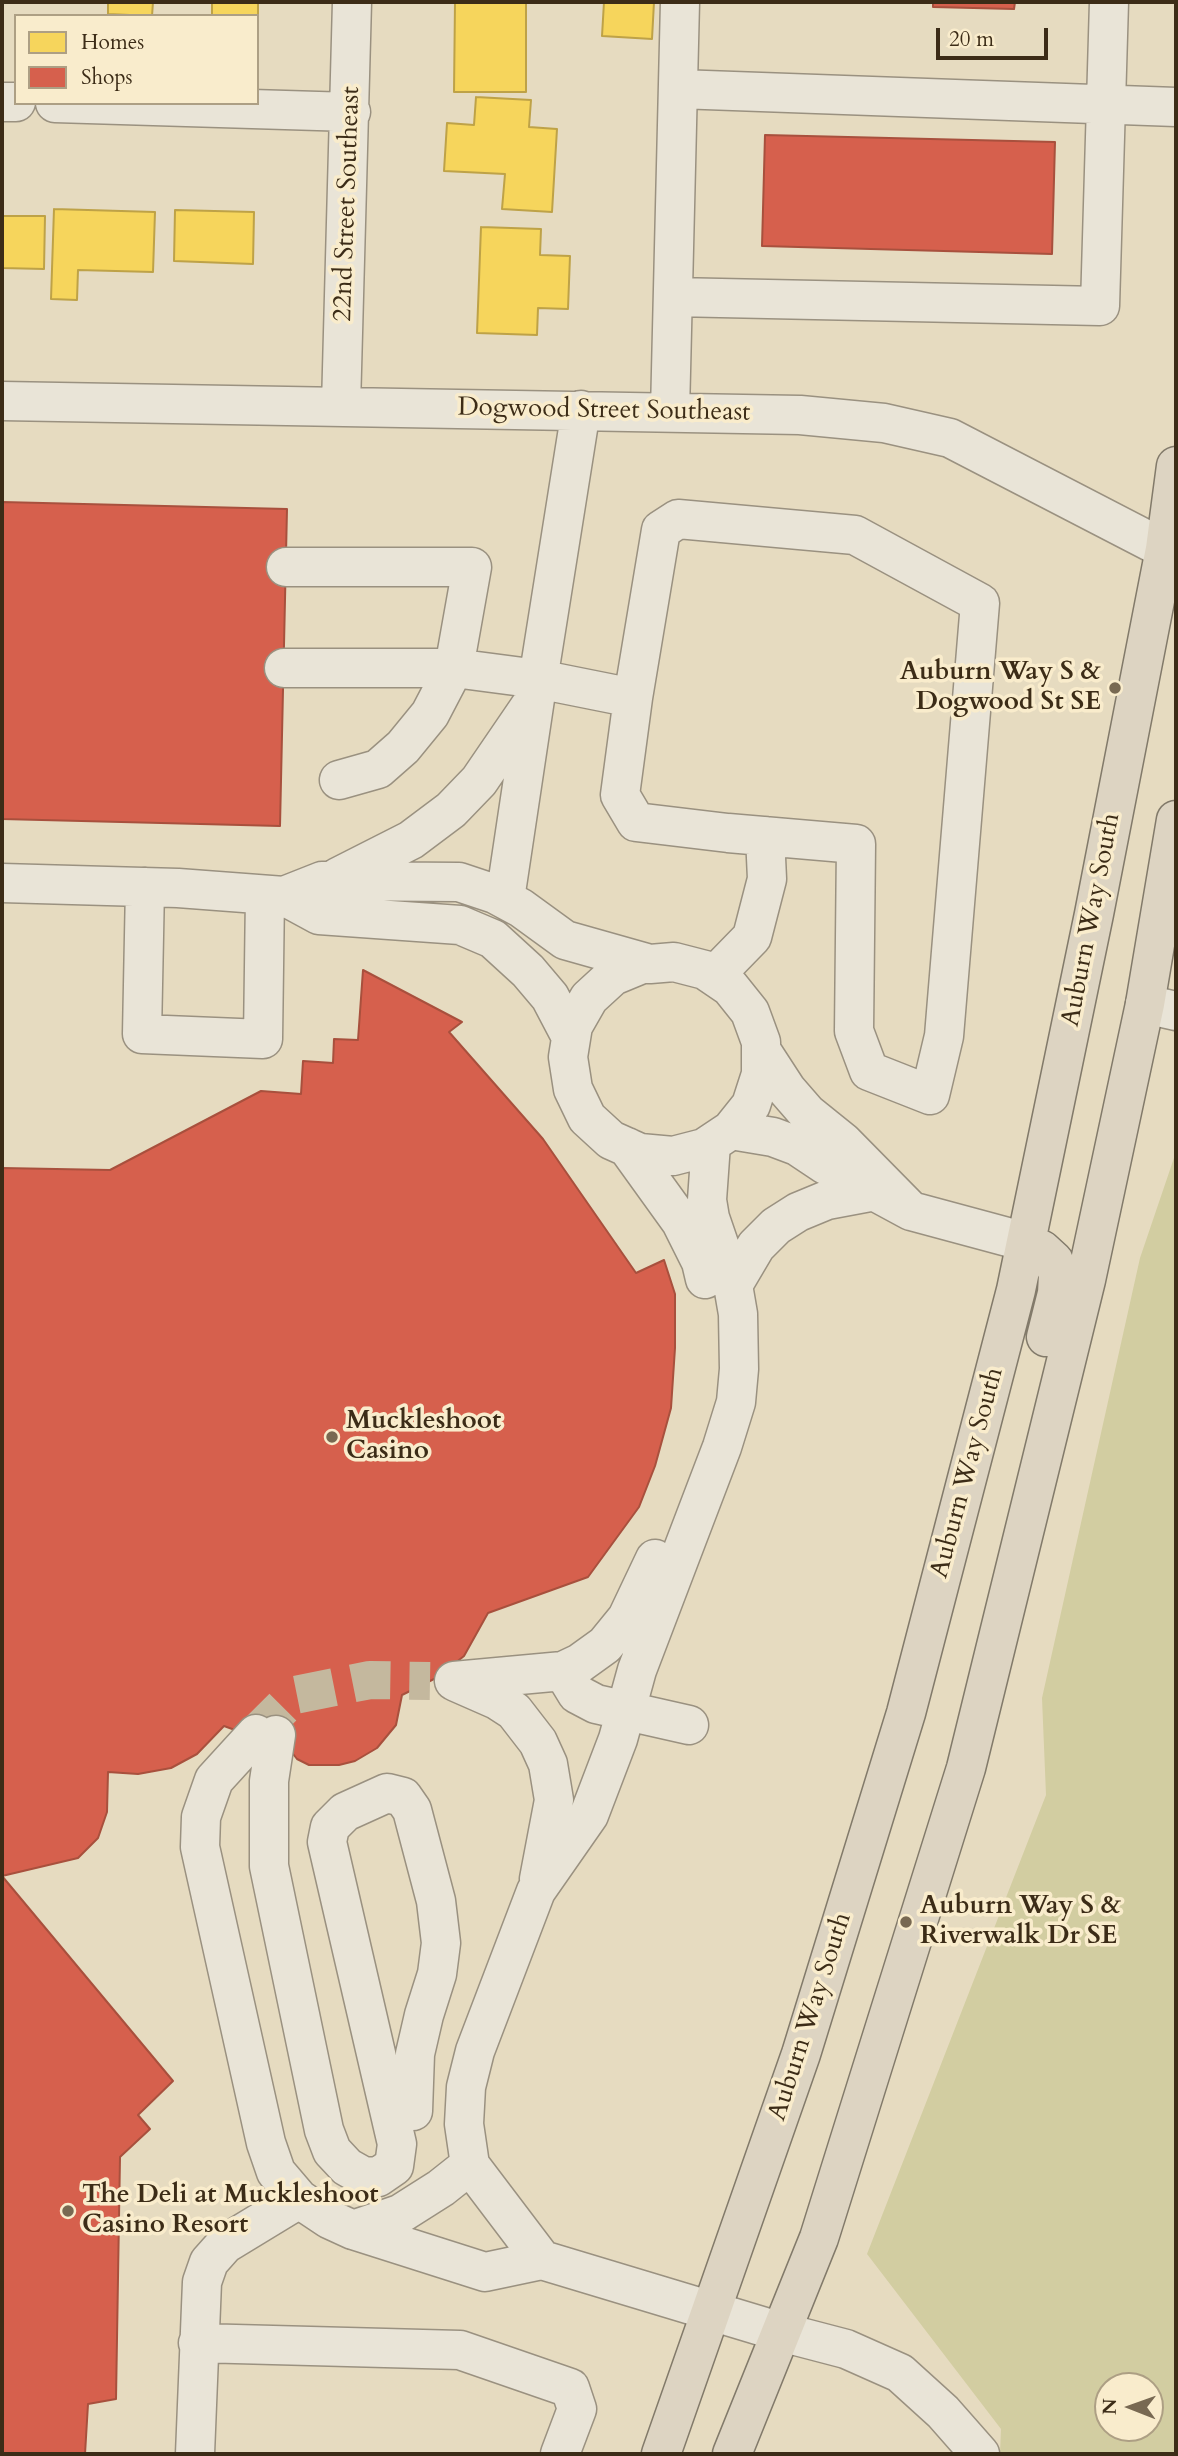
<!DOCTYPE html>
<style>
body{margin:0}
#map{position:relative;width:1178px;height:2456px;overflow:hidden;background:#e6dbc0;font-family:Cardo,serif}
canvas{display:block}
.frame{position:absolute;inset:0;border:4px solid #3c2c17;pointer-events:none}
.legend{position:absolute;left:14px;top:14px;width:245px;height:91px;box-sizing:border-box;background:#f9eccc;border:2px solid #ad9f84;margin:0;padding:9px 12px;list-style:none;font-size:21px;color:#3c2c17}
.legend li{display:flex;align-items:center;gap:14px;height:35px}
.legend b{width:35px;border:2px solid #ad9f84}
.north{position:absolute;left:1094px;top:2372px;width:70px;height:70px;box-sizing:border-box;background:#f9eccc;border:2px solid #ad9f84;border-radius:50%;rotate:271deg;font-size:19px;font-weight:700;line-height:28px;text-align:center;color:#3c2c17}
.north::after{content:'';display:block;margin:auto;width:24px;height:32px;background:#786952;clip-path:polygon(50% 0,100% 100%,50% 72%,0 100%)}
.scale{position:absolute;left:936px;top:28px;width:112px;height:32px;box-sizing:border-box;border:4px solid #3c2c17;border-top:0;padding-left:9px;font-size:21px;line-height:24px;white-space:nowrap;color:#3c2c17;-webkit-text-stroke:5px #f9eccc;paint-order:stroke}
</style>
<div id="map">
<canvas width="1178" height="2456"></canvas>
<div class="frame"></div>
<ul class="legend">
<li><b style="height:19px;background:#f6d55c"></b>Homes</li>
<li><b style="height:19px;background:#d6604d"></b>Shops</li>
</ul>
<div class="north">N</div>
<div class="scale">20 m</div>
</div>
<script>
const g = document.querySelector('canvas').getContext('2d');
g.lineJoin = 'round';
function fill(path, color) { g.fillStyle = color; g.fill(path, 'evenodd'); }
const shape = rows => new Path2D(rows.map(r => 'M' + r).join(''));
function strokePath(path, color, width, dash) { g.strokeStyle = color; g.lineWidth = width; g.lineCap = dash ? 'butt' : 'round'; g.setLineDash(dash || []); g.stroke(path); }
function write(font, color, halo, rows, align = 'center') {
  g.font = font + ' Cardo,serif'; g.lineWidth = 7; g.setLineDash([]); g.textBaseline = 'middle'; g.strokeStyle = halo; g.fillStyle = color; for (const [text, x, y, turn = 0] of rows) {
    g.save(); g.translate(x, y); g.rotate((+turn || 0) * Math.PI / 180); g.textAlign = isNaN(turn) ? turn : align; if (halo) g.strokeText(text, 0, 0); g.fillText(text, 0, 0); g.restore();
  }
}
fill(shape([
 [1176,1152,1176,2454,1000,2454,1001,2429,867,2254,1046,1795,1042,1698,1140,1258],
 [1108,2386,1150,2386,1150,2428,1108,2428]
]), '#d2cda1');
const homes = shape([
 [108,2,153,2,152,16,108,14,108,2],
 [212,2,258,2,258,33,257,16,212,16,212,2],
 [455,2,526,2,526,92,454,92,455,2],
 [604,2,654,2,652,39,602,36,604,2],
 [476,97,531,100,529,127,557,129,552,212,502,209,505,174,444,171,447,123,474,125,476,97],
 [54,209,155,212,153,272,78,270,77,300,51,299,54,209],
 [175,210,254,212,253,264,174,261,175,210],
 [2,216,45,216,44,269,2,268,2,216],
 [481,227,541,229,540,255,570,256,568,309,538,308,537,335,477,333,481,227]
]);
fill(homes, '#f6d55c');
strokePath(homes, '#bea247', 2);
const shops = shape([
 [933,2,1015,2,1014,9,933,7,933,2],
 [765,135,1055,142,1052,254,762,246,765,135],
 [2,502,287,509,280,826,2,819,2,502],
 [363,970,462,1022,449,1032,543,1139,636,1273,664,1260,675,1294,675,1348,671,1408,655,1466,639,1507,588,1577,488,1613,464,1656,438,1677,402,1695,396,1725,377,1748,355,1761,339,1765,309,1765,297,1759,290,1750,224,1726,197,1754,171,1768,138,1774,108,1772,107,1812,98,1838,78,1858,2,1876,2,1168,110,1170,261,1091,301,1094,303,1061,333,1063,334,1039,358,1040,363,970],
 [2,1876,173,2081,138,2115,150,2129,120,2157,116,2399,88,2404,85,2454,2,2454,2,1876]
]);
fill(shops, '#d6604d');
strokePath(shops, '#a8503d', 2);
strokePath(shape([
 [256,1734,295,1695,370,1680,430,1681]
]), '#c4b89e', 38, [38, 19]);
const minor = shape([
 [678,89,1176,107],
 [2,102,16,102],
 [55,103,351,112],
 [673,297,1100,306,1109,2],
 [2,401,800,415,884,423,950,438,1176,555],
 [341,406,352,2],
 [670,412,680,2],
 [286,567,472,567,454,668,538,679,633,698,661,530,678,519,855,535,980,603,944,1036,930,1095,869,1071,854,1031,856,844,728,833,636,822,620,795,633,698],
 [284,668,454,668,430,714,403,747,378,769,339,780],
 [535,699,581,410],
 [338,877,411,840,451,810,479,781,535,699,505,899],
 [2,883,178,888,284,896],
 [145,887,142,1034,263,1039,265,895],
 [714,976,752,937,767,879,765,836],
 [1145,1004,1176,1011],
 [571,1037,550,997,528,971,493,939,460,925,319,915,284,896,322,881,459,882,495,894,521,908,565,940,650,964],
 [731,1130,751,1105,761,1074,761,1042,750,1012,730,987,705,970,674,962,650,964,642,964,613,976,589,998,573,1026,568,1057,573,1089,587,1118,611,1140,640,1153,673,1156,704,1148,731,1130,773,1137,797,1146,824,1164,911,1211,843,1142,807,1113,787,1090,761,1050],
 [627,1147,681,1222,701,1262,705,1279],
 [911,1211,1026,1242],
 [733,1285,756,1246,776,1226,798,1212,827,1200,875,1191],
 [563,1671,577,1694,596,1704,689,1725],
 [454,1681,563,1671,580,1663,605,1645,627,1618,655,1559],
 [456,1682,497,1700,514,1711,538,1742,548,1764,554,1800,539,1879],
 [256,1734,214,1780,201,1817,200,1847,266,2143,276,2172,299,2199,329,2219,353,2230,485,2272,542,2260,781,2332,846,2349,900,2373,943,2412,980,2454],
 [276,1735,269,1781,269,1866,324,2130,332,2151,347,2167,363,2176,378,2177,394,2166,397,2144,327,1842,330,1827,345,1812,387,1793,403,1797,412,1810,436,1901,441,1943,437,1974,424,2015,415,2054,413,2111],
 [353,2230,400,2214,441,2188,470,2165],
 [542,2260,470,2165,464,2124,466,2087,475,2051,536,1891,589,1815,618,1739,637,1670,722,1447,736,1402,739,1369,738,1314,733,1285,710,1218,707,1200,711,1144],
 [198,2343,460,2350,570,2388,577,2409,560,2454],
 [195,2454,202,2282,209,2262,225,2244,299,2199]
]);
const major = shape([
 [1026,1242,1042,1250,1054,1261,1058,1275,1057,1293,1046,1337],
 [661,2454,801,2054,906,1713,1016,1290,1094,914,1165,549,1176,466],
 [732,2454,819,2238,966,1768,1086,1280,1145,1004,1176,820]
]);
strokePath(minor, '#9a9180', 41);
strokePath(major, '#827a6a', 41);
strokePath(minor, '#e9e4d7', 38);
strokePath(major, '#ddd4c2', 38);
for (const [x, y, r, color] of [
 [1115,688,7,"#786952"],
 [332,1437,7,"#786952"],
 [906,1922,7,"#786952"],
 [68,2211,7,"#786952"]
]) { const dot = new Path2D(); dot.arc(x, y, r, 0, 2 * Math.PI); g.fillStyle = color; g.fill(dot); strokePath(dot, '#f9eccc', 2.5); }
write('26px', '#3c2c17', '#f9eccc', [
 ["22nd Street Southeast",348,204,-88],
 ["Dogwood Street Southeast",604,411,1],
 ["Auburn Way South",1092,920,-79],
 ["Auburn Way South",968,1473,-75],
 ["Auburn Way South",811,2017,-72]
]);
write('bold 26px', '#3c2c17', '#f9eccc', [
 ["Auburn Way S &",1101,673,"right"],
 ["Dogwood St SE",1101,703,"right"],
 ["Muckleshoot",346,1422],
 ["Casino",346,1452],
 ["Auburn Way S &",920,1907],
 ["Riverwalk Dr SE",920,1937],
 ["The Deli at Muckleshoot",82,2196],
 ["Casino Resort",82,2226]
], 'left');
</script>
